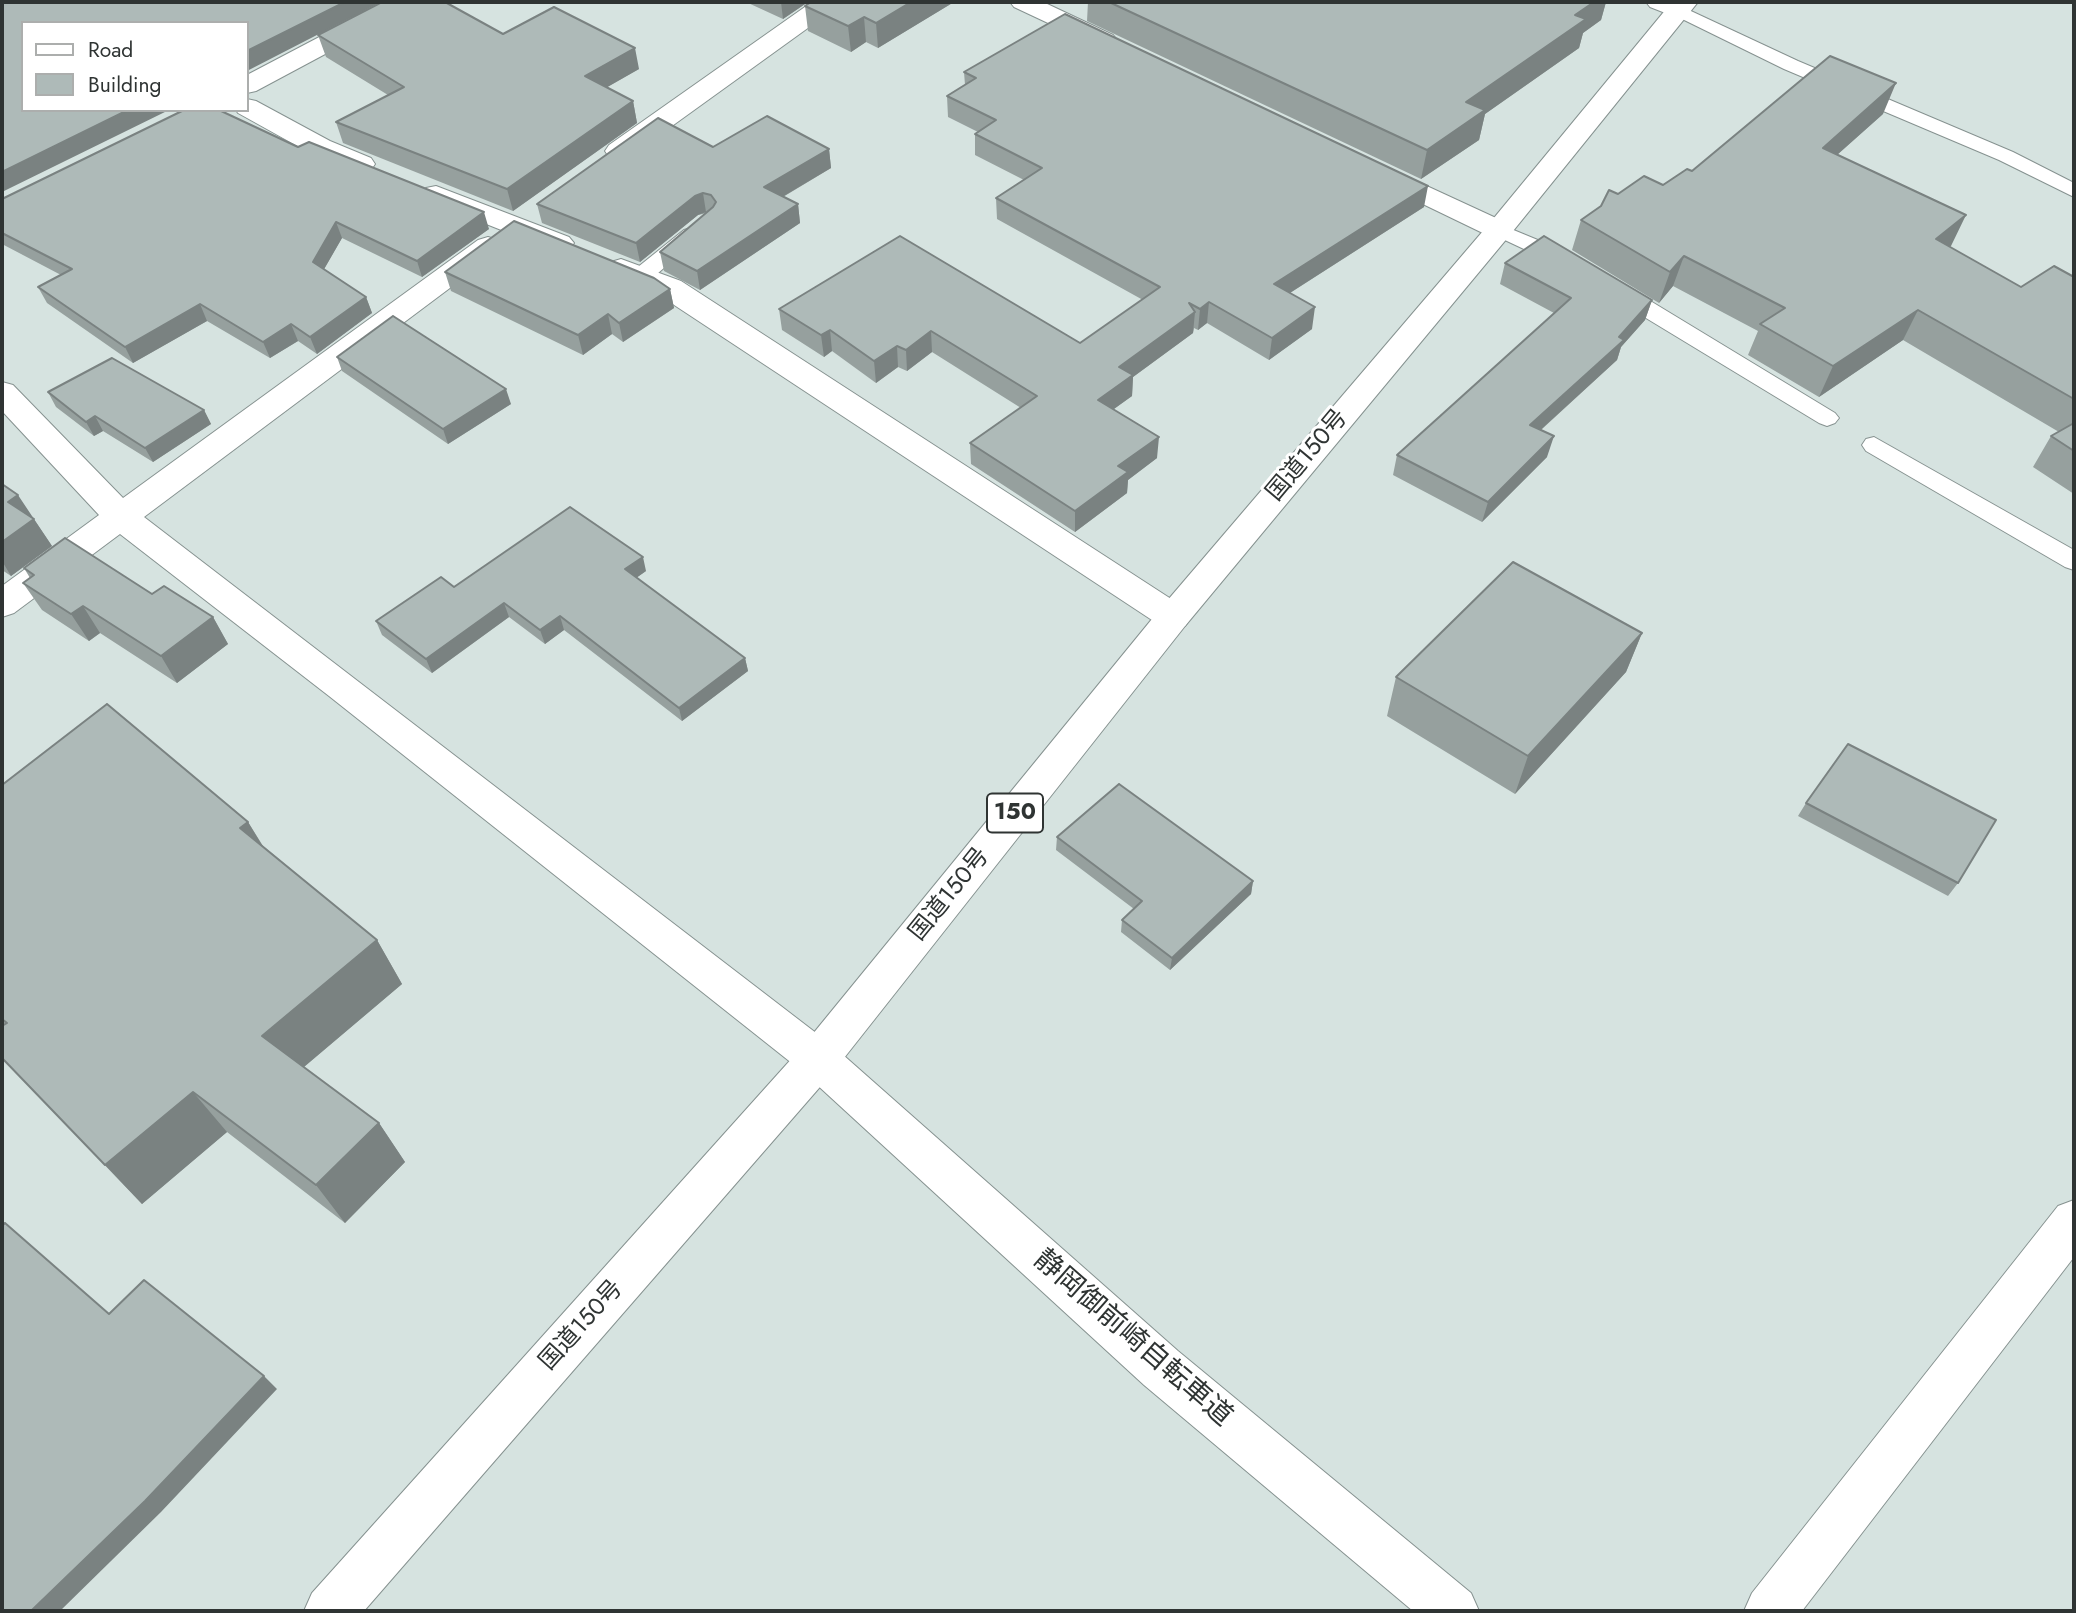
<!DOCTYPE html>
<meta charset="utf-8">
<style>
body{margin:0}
#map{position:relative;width:2076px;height:1613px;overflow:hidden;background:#d6e3e0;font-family:Jost,sans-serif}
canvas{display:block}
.frame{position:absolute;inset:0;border:4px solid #2f3433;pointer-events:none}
.legend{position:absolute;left:21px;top:21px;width:228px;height:91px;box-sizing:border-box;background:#fff;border:2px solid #acaead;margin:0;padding:9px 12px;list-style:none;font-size:21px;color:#2f3433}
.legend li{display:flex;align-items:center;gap:14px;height:35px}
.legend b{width:35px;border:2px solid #acaead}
</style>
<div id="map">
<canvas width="2076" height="1613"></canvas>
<div class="frame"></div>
<ul class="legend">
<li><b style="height:9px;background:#fff"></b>Road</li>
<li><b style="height:19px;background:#aebab8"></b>Building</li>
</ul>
</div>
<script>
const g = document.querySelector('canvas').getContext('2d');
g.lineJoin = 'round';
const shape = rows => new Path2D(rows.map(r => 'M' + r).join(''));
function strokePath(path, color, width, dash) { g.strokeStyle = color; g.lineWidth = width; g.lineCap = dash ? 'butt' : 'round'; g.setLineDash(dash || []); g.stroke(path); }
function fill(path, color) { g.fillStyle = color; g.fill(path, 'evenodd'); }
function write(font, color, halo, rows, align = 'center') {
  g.font = font + ' Jost,"Noto Sans JP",sans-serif'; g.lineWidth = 6; g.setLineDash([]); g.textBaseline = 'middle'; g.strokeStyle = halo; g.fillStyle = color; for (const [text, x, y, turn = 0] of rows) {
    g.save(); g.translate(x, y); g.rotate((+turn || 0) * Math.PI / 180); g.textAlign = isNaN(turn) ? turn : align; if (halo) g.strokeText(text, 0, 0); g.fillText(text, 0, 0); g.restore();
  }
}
const lane = shape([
 [1678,5,1798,61,2013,152,2074,183,2074,197,1999,160,1784,69,1672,14,1669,10,1678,5],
 [1499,224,1574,255,1577,260,1574,265,1558,265,1492,234,1489,230,1492,226,1499,224],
 [691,228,698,230,702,234,698,238,649,281,633,281,630,276,633,271,684,230,691,228],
 [1616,283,1624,285,1835,413,1839,418,1835,423,1827,426,1819,423,1608,295,1605,290,1608,285,1616,283],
 [1874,437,2074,550,2074,570,2065,567,1866,451,1862,445,1866,439,1874,437]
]);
const street = shape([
 [386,2,417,2,413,7,256,91,247,93,247,75,386,2],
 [812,2,841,2,837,7,629,157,619,159,609,157,605,151,609,145,812,2],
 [1010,2,1043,2,1113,35,1117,40,1113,45,1104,48,1095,45,1014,7,1010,2],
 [1646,2,1680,2,1691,10,1687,15,1678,18,1650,7,1646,2],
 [247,99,256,101,330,141,371,158,375,164,371,170,361,172,310,153,238,113,236,110,247,110,247,99],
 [1379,164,1509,224,1513,230,1509,236,1499,239,1489,236,1369,178,1365,172,1369,166,1379,164],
 [436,186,569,237,574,243,569,249,559,252,549,249,426,200,422,194,426,188,436,186],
 [488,237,498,240,503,246,498,252,144,517,833,1046,1178,1351,1471,1593,1479,1611,1413,1611,1144,1385,803,1072,329,696,120,534,14,613,2,617,2,586,99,515,2,411,2,382,13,385,123,498,478,240,488,237],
 [621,259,681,281,1185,608,1191,617,1185,626,1173,630,1161,626,659,295,611,274,606,268,611,262,621,259],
 [2074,1200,2074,1257,1802,1611,1744,1611,1752,1593,2058,1206,2074,1200]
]);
const highway = shape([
 [1672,2,1698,2,1509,236,1185,626,833,1072,364,1611,304,1611,312,1593,803,1046,1161,608,1489,224,1672,2]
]);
strokePath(lane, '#869290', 2);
strokePath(street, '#869290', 2);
strokePath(highway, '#869290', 2);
fill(lane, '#fff');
fill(street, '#fff');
fill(highway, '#fff');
fill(shape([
 [746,2,808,2,783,19],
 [811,2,954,2,878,48,866,42,851,52,808,31,805,6],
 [1088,2,1606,2,1601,20,1583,33,1579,48,1485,114,1479,140,1421,179,1087,21],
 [503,34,639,69,607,87,633,101,637,123,513,211,343,143,336,122,388,95,326,57,318,35],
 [964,72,1424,207,1290,293,1312,329,1269,360,1207,323,1198,330,1194,328,1193,333,1133,377,1132,396,1114,409,1157,458,1128,480,1127,493,1075,532,971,464,970,443,1021,408,932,352,907,371,898,367,876,383,832,351,824,357,782,330,779,309,1080,343,1143,300,997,219,996,198,1024,180,975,155,975,134,978,132,948,117,947,96,965,85],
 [1883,114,1837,155,1951,246,1950,247,2021,287,2074,277,2074,494,2033,467,2051,436,2059,432,1903,340,1819,397,1748,355,1758,331,1673,286,1659,303,1572,250,1581,220,1618,194,1663,185],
 [298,147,489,229,422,277,342,238,324,269,366,297,372,313,317,354,298,341,270,358,207,321,133,363,47,303,38,287,61,275,2,244,2,199],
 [713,147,829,149,831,168,783,197,798,204,800,223,700,290,664,271,660,252,707,213,698,215,640,262,542,223,537,204],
 [1505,263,1652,300,1645,320,1621,347,1617,360,1541,430,1547,457,1482,522,1393,475,1397,455,1554,313,1500,284],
 [445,272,670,289,674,308,623,342,612,334,583,355,451,291],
 [337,357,511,404,448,444,342,371],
 [48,392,204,410,211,424,153,462,103,431,94,436,56,407],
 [2,484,33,518,52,546,11,576,2,570],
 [24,568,152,594,213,617,228,644,177,683,100,633,89,641,42,610,23,583,30,578],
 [646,571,636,578,745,658,748,671,682,721,564,630,545,644,509,617,432,673,382,635,376,621,454,587],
 [1642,633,1626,672,1515,794,1387,716,1396,677],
 [2,785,248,822,263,846,377,940,402,984,304,1067,379,1123,405,1162,345,1223,227,1132,142,1204,2,1058],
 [1806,803,1958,883,1948,896,1798,816],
 [1057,837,1253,881,1251,894,1170,970,1121,932,1122,920,1134,909,1056,850]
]), '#96a09e');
fill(shape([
 [345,2,381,2,247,71,247,51],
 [781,2,808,2,783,19],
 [911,2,954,2,878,48,876,23],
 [1591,2,1606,2,1601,20,1583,33,1579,48,1485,114,1479,140,1421,179,1427,150,1466,102],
 [864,17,866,42,851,52,848,26],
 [635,48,639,69,590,97,585,76],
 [1896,83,1883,114,1811,178,1823,148],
 [633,101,637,123,513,211,507,189],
 [128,110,169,110,2,192,2,172],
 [829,149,831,168,767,206,764,187],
 [1428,186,1424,207,1271,305,1274,284],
 [703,193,706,212,698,215,640,262,636,243,695,196],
 [798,204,800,223,700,290,697,271],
 [484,212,489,229,422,277,417,261],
 [1966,215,1951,246,1921,270,1936,239],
 [336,222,342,238,319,278,313,262],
 [1684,256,1673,286,1659,303,1670,272],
 [670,289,674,308,623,342,619,323],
 [366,297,372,313,317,354,310,337],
 [1652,300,1645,320,1621,347,1617,360,1524,445,1530,425,1619,337],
 [1209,302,1207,323,1198,330,1200,309],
 [200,304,207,321,133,363,125,347],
 [1315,307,1312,329,1269,360,1272,338],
 [1918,310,1903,340,1819,397,1833,366],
 [1195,312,1193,333,1133,377,1132,396,1097,421,1098,400,1119,367],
 [608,314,612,334,583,355,578,335],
 [291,324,298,341,270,358,263,342],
 [830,330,832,351,824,357,821,335],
 [931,331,932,352,907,371,906,350],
 [897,346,898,367,876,383,874,361],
 [506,389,511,404,448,444,443,429],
 [204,410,211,424,153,462,145,448],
 [95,416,103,431,94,436,86,422],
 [1554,436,1547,457,1482,522,1488,502],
 [1159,437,1157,458,1128,480,1127,493,1075,532,1075,511,1118,466],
 [18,495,52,546,11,576,2,561,2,542,8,502],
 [643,557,646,571,629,583,625,569],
 [504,603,509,617,432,673,426,659],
 [83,606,100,633,89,641,71,614],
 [560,616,564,630,545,644,540,630],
 [213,617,228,644,177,683,161,656],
 [1642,633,1626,672,1515,794,1528,756],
 [745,658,748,671,682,721,679,708],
 [248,822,276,868,240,828],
 [1253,881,1251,894,1170,970,1172,958],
 [377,940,402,984,292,1077,262,1036],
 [193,1092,227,1132,142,1204,105,1165],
 [379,1123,405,1162,345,1223,316,1185],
 [264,1376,277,1389,161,1512,60,1611,31,1611]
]), '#7a8281');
const building = shape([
 [2,2,345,2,247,51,247,23,23,23,23,110,128,110,2,172,2,2],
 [382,2,445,2,503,34,554,7,635,48,585,76,633,101,507,189,336,122,404,87,318,35,382,2],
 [811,2,911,2,876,23,864,17,848,26,805,6,811,2],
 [1109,2,1594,2,1575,15,1586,19,1466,102,1485,110,1427,150,1109,2],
 [1065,14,1428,186,1274,284,1315,307,1272,338,1209,302,1200,309,1189,303,1195,312,1119,367,1133,375,1098,400,1159,437,1118,466,1128,472,1075,511,970,443,1037,396,931,331,906,350,897,346,874,361,830,330,821,335,779,309,900,236,1080,343,1160,287,996,198,1042,168,975,134,996,120,947,96,976,78,964,72,1065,14],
 [1830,56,1896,83,1823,148,1966,215,1936,239,2021,287,2054,266,2074,277,2074,399,1918,310,1833,366,1760,324,1785,308,1684,256,1670,272,1581,220,1601,206,1609,190,1618,194,1644,176,1663,185,1687,169,1692,171,1830,56],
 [184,110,219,110,298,147,309,142,484,212,417,261,336,222,313,262,366,297,310,337,291,324,263,342,200,304,125,347,38,287,72,269,2,233,2,199,184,110],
 [767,116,829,149,764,187,798,204,697,271,660,252,713,207,716,202,711,195,703,193,695,196,636,243,537,204,658,118,713,147,767,116],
 [514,221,654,278,670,289,619,323,608,314,578,335,445,272,514,221],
 [1544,236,1652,300,1619,337,1624,340,1530,425,1554,436,1488,502,1397,455,1571,298,1505,263,1544,236],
 [393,316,506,389,443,429,337,357,393,316],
 [112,358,204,410,145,448,95,416,86,422,48,392,112,358],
 [2074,423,2074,451,2051,436,2074,423],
 [2,484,18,495,8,502,34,519,2,542,2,484],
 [570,507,643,557,625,569,745,658,679,708,560,616,540,630,504,603,426,659,376,621,441,577,454,587,570,507],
 [65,538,152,594,164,586,213,617,161,656,83,606,71,614,23,583,34,575,24,568,65,538],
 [1513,562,1642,633,1528,756,1396,677,1513,562],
 [107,704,248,822,240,828,377,940,262,1036,379,1123,316,1185,193,1092,105,1165,2,1058,2,1026,7,1023,2,1019,2,785,107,704],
 [1848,744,1996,820,1958,883,1806,803,1848,744],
 [1119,784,1253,881,1172,958,1122,920,1142,901,1057,837,1119,784],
 [5,1223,109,1314,144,1280,264,1376,145,1501,31,1611,2,1611,2,1226,5,1223]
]);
fill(building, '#aebab8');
strokePath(building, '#7a8281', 2);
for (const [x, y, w] of [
 [1015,813,56]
]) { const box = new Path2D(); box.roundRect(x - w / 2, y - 19.5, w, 39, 5); g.fillStyle = '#fff'; g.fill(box); strokePath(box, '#2f3433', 2); }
write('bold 23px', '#2f3433', null, [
 ["150",1015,813]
]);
write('24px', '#2f3433', '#fff', [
 ["国道150号",1308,456,-50],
 ["国道150号",950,895,-51],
 ["国道150号",582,1326,-48]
]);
write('28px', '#2f3433', '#fff', [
 ["静岡御前崎自転車道",1132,1339,41]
]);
</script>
